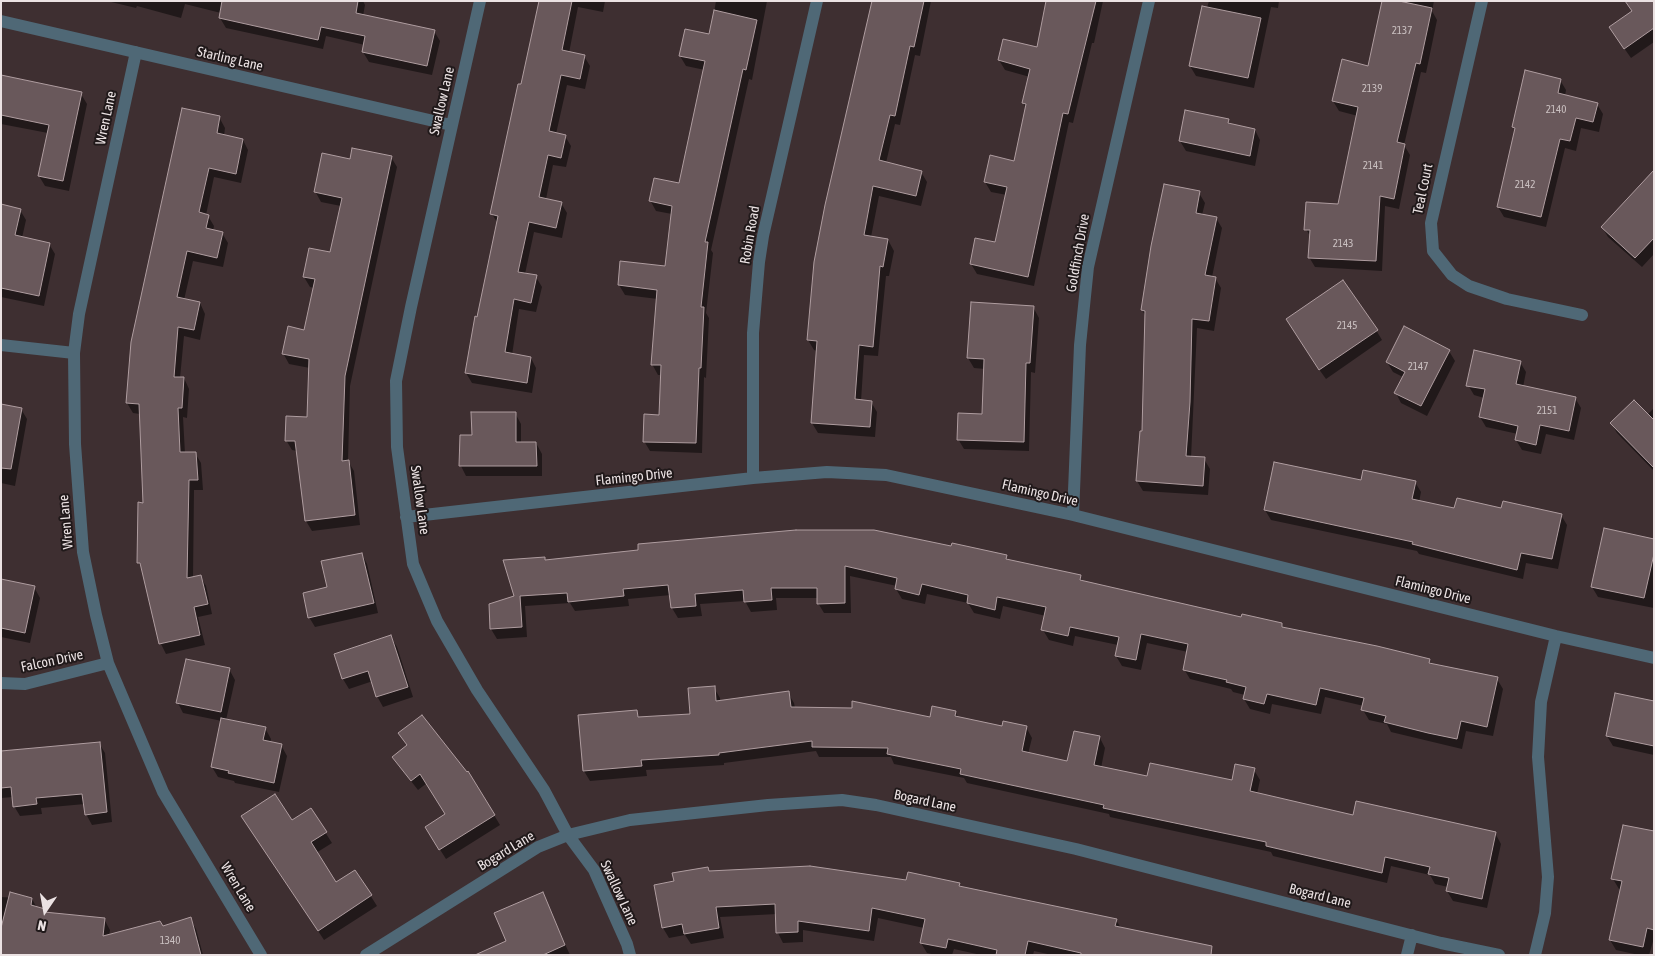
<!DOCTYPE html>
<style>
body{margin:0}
#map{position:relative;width:1655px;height:956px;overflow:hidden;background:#3e2f31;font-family:"Asap Condensed",sans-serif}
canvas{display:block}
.frame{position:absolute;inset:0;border:2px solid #ebe2e3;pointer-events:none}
.north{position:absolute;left:20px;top:886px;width:50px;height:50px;-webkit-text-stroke:4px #20191a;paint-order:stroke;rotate:192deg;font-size:14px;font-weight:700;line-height:20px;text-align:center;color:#ebe2e3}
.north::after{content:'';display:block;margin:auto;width:18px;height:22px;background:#ebe2e3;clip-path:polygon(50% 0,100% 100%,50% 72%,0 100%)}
</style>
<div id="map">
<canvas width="1655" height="956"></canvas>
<div class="frame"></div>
<div class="north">N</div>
</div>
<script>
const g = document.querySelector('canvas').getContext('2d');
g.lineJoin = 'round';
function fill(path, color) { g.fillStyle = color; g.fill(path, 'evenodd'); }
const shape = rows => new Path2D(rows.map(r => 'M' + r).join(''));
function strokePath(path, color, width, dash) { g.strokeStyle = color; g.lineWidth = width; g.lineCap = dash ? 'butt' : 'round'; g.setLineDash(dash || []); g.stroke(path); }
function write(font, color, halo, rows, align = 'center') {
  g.font = font + ' "Asap Condensed",sans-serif'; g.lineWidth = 4; g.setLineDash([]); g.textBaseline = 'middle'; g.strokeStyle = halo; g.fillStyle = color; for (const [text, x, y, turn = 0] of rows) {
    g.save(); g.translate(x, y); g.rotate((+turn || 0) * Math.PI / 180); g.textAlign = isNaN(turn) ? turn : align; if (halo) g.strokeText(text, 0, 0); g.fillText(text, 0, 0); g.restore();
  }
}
fill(shape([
 [107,1,363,1,365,5,363,16,434,31,440,41,432,75,369,62,363,52,365,45,326,36,323,49,226,28,220,18,221,13,185,4,181,18,137,6,136,8],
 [540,1,605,1,603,12,578,7,569,53,584,56,590,66,585,89,567,85,556,134,565,136,571,146,566,167,553,165,546,199,561,203,567,213,562,238,534,232,525,274,536,277,542,287,536,312,519,309,512,355,531,358,536,368,532,393,472,383,466,373,498,224,492,214,522,86],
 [716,1,767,1,752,80,749,79,711,250,713,253,706,313,709,318,706,378,704,377,702,453,650,451,644,441,661,416,662,375,658,375,652,364,658,299,625,295,619,285,666,267,672,214,656,211,650,200,680,184,705,70,686,66,680,56,710,36],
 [873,1,931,1,920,56,915,55,900,125,895,124,886,163,921,172,927,182,921,206,879,196,871,237,888,240,894,251,889,276,886,276,878,356,864,355,861,401,871,402,877,412,875,437,818,433,812,423,817,351,814,350,808,340,815,262],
 [1048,1,1103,1,1094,43,1092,43,1073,123,1069,122,1034,286,977,274,971,264,996,244,1007,195,991,192,985,182,1015,162,1026,108,1023,103,1030,77,1005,70,999,60,1004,40,1038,49],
 [1209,1,1279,1,1278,8,1271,7,1254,88,1196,76,1190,66],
 [1383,1,1434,1,1432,11,1437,20,1426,73,1421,72,1404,145,1410,155,1399,209,1385,206,1382,271,1315,267,1309,257,1311,238,1306,229,1339,205,1358,116,1339,111,1333,101,1369,67],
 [1654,1,1654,42,1631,58,1610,28,1633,12],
 [1,76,81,94,87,104,69,191,45,186,39,176,48,133,1,124],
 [1560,80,1566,90,1565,96,1597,104,1603,114,1599,132,1581,128,1576,151,1565,148,1546,227,1504,217,1498,207,1516,132,1513,127],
 [219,117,225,128,224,136,243,140,248,150,241,183,214,177,206,215,208,216,214,226,213,231,222,233,228,243,223,267,193,261,184,300,200,303,205,314,200,340,184,336,180,378,184,378,189,389,187,418,183,417,185,454,195,453,201,463,203,490,194,490,193,578,200,576,206,586,212,614,198,617,205,645,166,654,161,644,144,571,138,562,144,504,140,414,133,413,127,403],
 [1228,120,1231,125,1255,130,1260,140,1255,166,1186,151,1180,141],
 [391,157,397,167,350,386,348,461,354,471,360,525,312,531,306,521,297,451,292,450,286,440,308,418,310,368,289,364,283,353,305,331,314,288,310,287,304,277,331,254,341,206,321,202,315,191,351,160],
 [1654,180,1654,254,1642,267,1608,237,1602,227],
 [1199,193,1205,203,1202,215,1216,218,1222,228,1212,277,1215,278,1221,288,1214,331,1197,328,1191,458,1204,459,1210,469,1208,495,1143,491,1137,481,1143,432,1146,317,1142,310],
 [1,206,20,210,26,220,22,238,49,244,55,254,44,306,1,297],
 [1033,307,1039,318,1035,373,1031,372,1029,451,964,449,958,439,984,415,985,369,974,368,968,358],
 [1376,330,1382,340,1326,379,1313,361],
 [1449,351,1455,361,1427,416,1401,403,1396,393,1403,377,1393,372,1387,362],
 [1520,362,1526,372,1523,387,1575,398,1581,408,1574,440,1546,434,1541,454,1522,450,1516,440,1518,434,1486,427,1480,417,1484,398,1474,395,1468,385],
 [1,405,21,409,27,419,15,486,1,483],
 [1654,408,1654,471,1617,433,1611,423,1647,415],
 [515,413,521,424,521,444,536,443,542,454,542,476,466,476,461,466,473,436],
 [1362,481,1415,482,1421,492,1419,502,1455,510,1502,510,1561,515,1567,525,1558,569,1526,563,1523,579,1419,554,1417,551,1271,520,1265,510],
 [1654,540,1654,608,1598,597,1592,587],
 [952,548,1006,556,1009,561,1080,576,1083,582,1242,618,1282,624,1284,629,1429,660,1432,665,1497,679,1503,689,1493,736,1466,731,1462,749,1391,732,1387,724,1369,720,1363,710,1364,706,1325,697,1321,714,1272,704,1270,714,1250,709,1244,699,1245,695,1233,692,1231,689,1190,679,1184,669,1188,652,1147,643,1141,670,1122,666,1116,656,1118,645,1075,636,1073,646,1049,640,1043,630,1046,616,1003,606,1000,619,974,613,968,603,927,594,925,604,902,599,896,589,897,586,850,576,851,613,824,613,818,603,818,598,776,598,777,610,751,612,745,601,700,604,702,616,678,618,672,608,671,595,628,599,629,606,575,611,570,603,525,606,527,637,497,639,491,629,544,558,546,561],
 [362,554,367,564,378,613,315,627,309,617,328,588],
 [1,581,34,587,40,598,30,643,1,637],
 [391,637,397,647,413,697,383,707,377,696,373,681,349,689,343,679,335,654],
 [229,669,235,680,226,720,265,728,271,739,270,743,281,745,287,756,279,792,235,783,234,781,218,777,212,767,222,721,183,713,178,703],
 [714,688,720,698,720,701,788,693,794,703,795,708,931,719,955,712,959,718,1003,728,1026,727,1032,738,1028,754,1068,762,1100,738,1105,748,1101,768,1148,778,1232,781,1254,770,1260,780,1257,794,1354,816,1495,833,1501,844,1487,908,1453,901,1447,891,1448,887,1435,884,1430,875,1391,866,1387,883,1273,856,1271,852,1110,817,1109,814,967,783,964,778,894,764,891,757,819,757,816,751,724,763,724,765,646,770,647,776,590,781,584,771,636,712,640,719,691,715],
 [1654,702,1654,755,1613,746,1607,736],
 [400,734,494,815,500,825,446,859,432,837,447,815,427,783,418,790,400,767,394,757,407,746],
 [99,743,105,753,112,822,92,825,86,814,85,804,41,808,42,814,20,816,14,806,13,797,1,798,1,752],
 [311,810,332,843,316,853,336,884,355,871,377,906,324,940,249,826,292,822],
 [1654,832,1654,938,1649,955,1639,955,1616,950,1610,940,1621,890,1619,889,1613,879],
 [707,868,710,872,959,884,962,888,1116,920,1121,928,1198,955,1052,955,1034,951,1033,955,981,955,954,949,952,955,936,955,927,953,921,943,924,928,878,918,874,941,803,930,803,942,783,943,778,933,777,914,720,917,724,938,691,944,685,935,669,938,663,928,675,882],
 [542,894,570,955,497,955,508,942],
 [1,897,32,899,37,908,44,910,46,913,104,919,110,930,109,936,1,955],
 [190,919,196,929,203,955,147,955,162,927]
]), '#0007');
const building = shape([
 [222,1,358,1,356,13,435,30,427,66,362,52,365,36,321,27,318,40,219,18,222,1],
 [539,1,572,1,562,50,585,55,580,79,561,75,549,131,566,135,561,158,548,155,539,197,562,202,556,228,529,222,518,272,537,275,531,303,514,299,505,352,531,357,527,383,465,373,475,316,477,317,498,216,490,214,518,84,521,84,539,1],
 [872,1,924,1,914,47,910,46,895,116,890,115,879,160,922,171,916,196,873,186,864,235,888,239,883,267,880,266,873,347,859,345,855,399,872,401,870,427,811,423,817,341,807,340,814,262,825,205,872,1],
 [1046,1,1096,1,1068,114,1063,113,1028,277,970,264,975,238,995,242,1007,187,984,182,990,155,1014,161,1026,104,1022,103,1030,69,998,60,1003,39,1037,47,1046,1],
 [1382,1,1399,1,1432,8,1420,64,1416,63,1397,142,1405,144,1394,199,1380,196,1376,261,1308,258,1310,230,1304,230,1306,202,1338,204,1358,107,1332,101,1342,59,1368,66,1382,1],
 [1625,1,1654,1,1654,28,1624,49,1609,27,1632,11,1625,1],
 [1202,6,1261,18,1248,78,1189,66,1202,6],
 [714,10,757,20,746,70,743,69,705,242,708,242,701,307,704,307,701,368,699,368,696,443,643,442,644,414,659,415,661,365,651,365,657,290,618,285,620,261,665,266,672,206,649,201,654,178,679,183,705,61,679,56,685,29,709,34,714,10],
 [1525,70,1561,79,1558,93,1598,103,1593,122,1576,118,1570,141,1560,139,1541,217,1497,207,1515,128,1512,127,1525,70],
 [1,75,82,92,63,181,38,176,49,125,1,115,1,75],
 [182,108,220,116,217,133,243,139,236,174,209,168,199,212,209,215,206,228,223,232,217,258,187,251,177,297,200,302,194,330,178,327,174,377,184,377,182,408,178,408,180,452,196,452,198,480,189,480,187,578,201,575,208,604,194,607,200,635,159,644,140,563,137,563,138,502,143,503,139,404,126,403,131,342,182,108],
 [1185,110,1229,119,1228,123,1255,129,1250,156,1179,141,1185,110],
 [352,148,392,156,345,376,342,461,349,460,355,515,305,521,295,441,285,441,286,416,307,417,309,359,282,354,288,326,304,330,315,279,303,277,309,248,330,252,342,198,314,192,322,153,350,159,352,148],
 [1654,170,1654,238,1635,258,1601,227,1654,170],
 [1164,184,1200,191,1196,213,1217,217,1205,275,1216,277,1209,321,1192,319,1190,402,1186,456,1205,457,1203,486,1136,481,1140,431,1142,431,1145,311,1141,310,1151,246,1164,184],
 [1,204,21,209,15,235,50,243,39,296,1,288,1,204],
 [1343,280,1378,330,1319,370,1286,319,1343,280],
 [971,302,1034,306,1030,363,1026,363,1024,442,957,440,958,413,982,414,984,359,967,358,971,302],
 [1404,326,1450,350,1421,406,1394,393,1405,372,1386,362,1404,326],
 [1474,350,1521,361,1516,384,1576,397,1569,431,1540,425,1536,445,1515,440,1518,426,1479,417,1485,389,1466,386,1474,350],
 [1634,400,1654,420,1654,468,1610,423,1634,400],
 [1,404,22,408,11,469,1,468,1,404],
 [471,412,516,412,516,442,536,442,537,466,459,466,460,435,472,435,471,412],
 [1274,462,1361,480,1363,470,1416,481,1412,499,1454,508,1457,498,1501,508,1503,501,1562,514,1552,559,1521,553,1517,570,1412,544,1413,542,1264,510,1274,462],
 [1604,528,1654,539,1654,554,1644,598,1591,587,1604,528],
 [796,530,874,530,951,546,952,543,1007,555,1006,559,1081,575,1080,580,1241,617,1242,614,1282,623,1282,627,1377,646,1430,659,1429,663,1498,677,1487,727,1461,721,1457,739,1428,733,1384,722,1386,716,1361,710,1364,698,1320,688,1316,705,1267,694,1264,704,1243,699,1246,687,1226,682,1227,680,1183,670,1188,644,1141,634,1136,660,1115,656,1119,637,1070,627,1068,636,1041,630,1046,607,997,597,995,610,967,603,968,595,922,584,919,595,895,589,897,578,845,566,845,603,817,604,817,588,771,588,772,600,744,602,743,590,695,594,696,606,671,608,668,585,623,589,624,596,568,602,567,593,520,596,522,627,490,629,489,604,514,596,503,560,545,557,545,560,638,550,638,544,796,530],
 [362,553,374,603,308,618,303,593,327,587,321,561,362,553],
 [1,579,35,586,25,633,1,628,1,579],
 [391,635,408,687,376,697,368,671,342,679,334,654,391,635],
 [186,659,230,668,221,712,176,703,186,659],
 [715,686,716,701,789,691,791,707,852,708,852,701,930,717,932,706,956,711,955,716,1002,726,1003,721,1027,726,1022,751,1067,761,1074,731,1100,736,1094,765,1147,776,1150,763,1232,780,1235,764,1255,768,1250,791,1353,815,1356,801,1496,832,1482,899,1446,891,1449,878,1428,874,1430,867,1385,857,1382,873,1266,846,1266,842,1103,808,1104,805,960,774,961,769,887,754,888,748,812,747,812,741,719,753,719,755,641,760,642,766,583,771,578,715,637,710,638,717,690,714,688,688,715,686],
 [1615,693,1654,701,1654,746,1606,736,1615,693],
 [422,715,467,772,468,771,495,815,439,850,425,827,445,814,420,774,411,781,392,757,407,745,398,733,422,715],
 [221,718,266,727,263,740,282,744,274,783,228,773,229,771,211,767,221,718],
 [100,742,107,812,85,815,82,794,36,798,37,804,13,807,11,787,1,788,1,751,100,742],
 [275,794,292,820,311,808,327,832,311,842,336,882,355,870,372,895,318,931,241,816,275,794],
 [1623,825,1654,831,1654,930,1647,928,1643,947,1609,940,1622,881,1611,879,1623,825],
 [810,866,906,880,908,872,960,883,959,886,1117,919,1115,926,1212,946,1211,955,1081,955,1081,953,1028,941,1025,955,996,955,997,950,948,939,946,948,920,943,925,919,872,908,869,931,798,921,798,932,776,933,775,904,716,907,719,928,684,934,682,924,662,928,654,885,674,881,672,873,708,867,709,871,810,866],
 [10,892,32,898,31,905,45,909,44,912,105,918,103,936,160,921,163,926,191,917,201,955,1,955,1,928,10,892],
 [543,892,565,945,543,955,475,955,506,941,494,913,543,892]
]);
fill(building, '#69585b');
strokePath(building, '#af9da0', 1);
strokePath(shape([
 [480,1,411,307,396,381,397,447,413,564,437,621,477,690,544,790,568,835,594,870,627,944,630,955],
 [1482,1,1431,223,1433,251,1452,275,1469,286,1507,299,1582,315],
 [1,21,451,125],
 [136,52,79,314,74,353,75,444,83,552,96,615,108,663,163,792,261,955],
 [1,345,74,353],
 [753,478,753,333,759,262,763,236,817,1],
 [1073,515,1080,345,1088,267,1149,1],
 [406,517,753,478,827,472,886,475,1073,515,1556,636,1654,658],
 [1,683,25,684,108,663],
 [366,955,538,847,568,835,630,820,768,805,842,800,876,805,1076,849,1441,943,1499,955],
 [1407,955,1412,935],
 [1535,955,1545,913,1548,877,1538,757,1541,702,1556,636]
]), '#4f6876', 12);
write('11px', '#cac0c1', null, [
 ["2137",1402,31],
 ["2139",1372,89],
 ["2140",1556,110],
 ["2141",1373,166],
 ["2142",1525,185],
 ["2143",1343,244],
 ["2145",1347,326],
 ["2147",1418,367],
 ["2151",1547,411],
 ["1340",170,941]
]);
write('14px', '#ebe2e3', '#20191a', [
 ["Starling Lane",230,59,13],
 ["Swallow Lane",442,101,-77],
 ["Wren Lane",106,118,-78],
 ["Teal Court",1423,189,-78],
 ["Robin Road",750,235,-80],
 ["Goldfinch Drive",1078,253,-80],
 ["Flamingo Drive",634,477,-6],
 ["Flamingo Drive",1040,493,13],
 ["Swallow Lane",420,500,82],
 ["Wren Lane",66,522,-95],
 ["Flamingo Drive",1433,590,14],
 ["Falcon Drive",52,661,-12],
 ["Bogard Lane",925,801,12],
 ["Bogard Lane",506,851,-31],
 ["Wren Lane",238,887,59],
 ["Swallow Lane",619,893,65],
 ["Bogard Lane",1320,896,14]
]);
</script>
